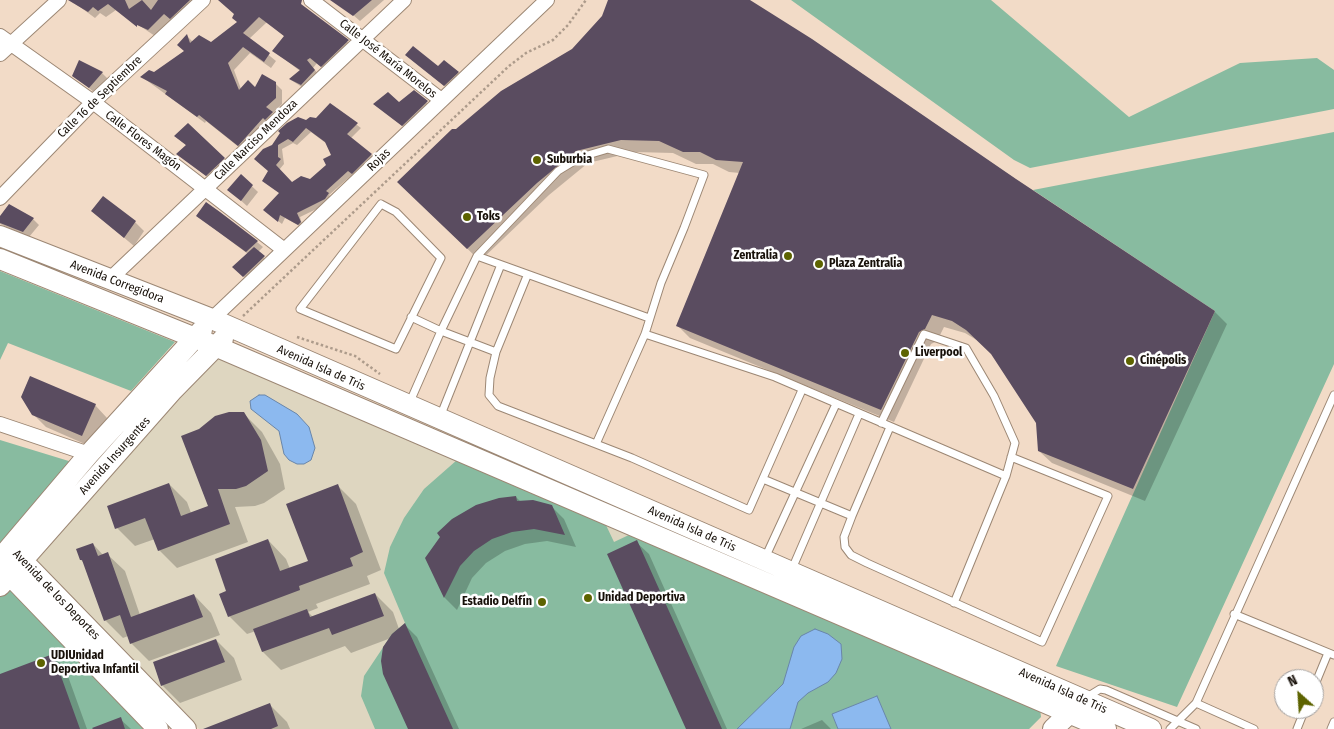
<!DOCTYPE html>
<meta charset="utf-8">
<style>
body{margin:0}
#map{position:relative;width:1334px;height:729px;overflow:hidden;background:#f2dbc7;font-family:"Fira Sans Condensed",sans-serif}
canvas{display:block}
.north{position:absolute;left:1274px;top:669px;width:50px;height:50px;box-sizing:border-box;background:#fff;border:1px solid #a29f9d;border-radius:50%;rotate:334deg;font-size:14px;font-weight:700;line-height:20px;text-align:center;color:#171009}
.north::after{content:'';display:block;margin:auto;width:18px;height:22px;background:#5d6300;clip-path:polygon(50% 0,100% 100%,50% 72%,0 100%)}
</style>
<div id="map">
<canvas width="1334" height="729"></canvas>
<div class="north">N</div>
</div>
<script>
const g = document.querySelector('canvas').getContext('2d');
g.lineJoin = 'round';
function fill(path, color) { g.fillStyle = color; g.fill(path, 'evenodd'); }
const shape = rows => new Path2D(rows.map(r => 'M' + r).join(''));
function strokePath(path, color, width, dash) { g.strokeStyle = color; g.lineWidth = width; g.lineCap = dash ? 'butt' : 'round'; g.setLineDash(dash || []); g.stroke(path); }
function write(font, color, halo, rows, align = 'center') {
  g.font = font + ' "Fira Sans Condensed",sans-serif'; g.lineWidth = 5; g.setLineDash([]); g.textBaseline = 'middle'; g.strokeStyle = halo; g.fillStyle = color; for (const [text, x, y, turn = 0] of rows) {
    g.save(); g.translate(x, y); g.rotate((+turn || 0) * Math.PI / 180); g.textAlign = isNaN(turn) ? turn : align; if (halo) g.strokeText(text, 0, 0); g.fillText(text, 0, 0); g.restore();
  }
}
fill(shape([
 [214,356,1040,709,1041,717,1029,729,199,729,34,559]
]), '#ded6c0');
fill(shape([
 [791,0,991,0,1129,117,1240,63,1317,58,1334,70,1334,109,1030,168,1014,160],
 [1334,132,1334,364,1177,707,1056,666,1215,311,1033,190],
 [0,271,175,342,131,391,8,343,0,360],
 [0,440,72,462,0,546],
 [457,460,605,523,614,542,631,534,1040,709,1041,717,1029,729,375,729,361,696,364,676,392,634,405,623,384,573,390,547,404,518,424,489],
 [9,586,145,729,0,729,0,597]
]), '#88bba0');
const water = shape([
 [259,395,265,395,297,414,309,427,315,448,311,460,304,464,297,464,289,460,284,454,279,431,251,409,250,401,259,395],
 [815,629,828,634,841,644,842,659,836,673,828,682,808,693,798,702,790,729,737,729,783,684,794,647,801,636,815,629],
 [877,696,891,729,838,729,832,714,877,696]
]);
fill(water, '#8cb9ef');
strokePath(water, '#6986aa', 1);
fill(shape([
 [80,0,205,0,155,36,116,10,106,17,100,13,95,18,76,4],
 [228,0,293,0,354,47,328,72,317,63,313,68,321,77,308,91,291,80,300,71,274,51,285,37,267,22,249,39,276,61,271,68,250,53,234,70,241,89,255,89,275,83,282,90,282,104,272,114,278,120,245,152,206,121,205,123,142,77,154,74,185,51,187,36,193,42,211,44,238,23],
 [336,0,384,0,360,21],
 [609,0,747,0,1215,312,1227,324,1145,501,1052,463,1039,451,1037,423,993,355,980,342,965,333,944,327,937,341,931,344,894,422,690,338,678,326,740,173,729,172,713,164,696,164,673,153,634,152,588,163,549,195,480,261,411,194,456,130,573,50,603,17],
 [406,55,458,73,464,79,451,91],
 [102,73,108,79,95,93,73,75],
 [414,92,433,108,409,131,375,105,399,104],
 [330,105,361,128,351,138,376,159,357,177,353,174,329,195,332,198,329,203,300,217,303,228,285,218,282,224,268,213,280,193,263,181,269,171,273,146,306,121,317,119],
 [311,132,327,144,333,155,327,165,310,181,292,183,279,170,284,164,282,149,293,143,297,145],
 [188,124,232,167,215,183,178,154,187,146,175,136],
 [241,176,258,192,247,206,229,190],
 [9,206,33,219,39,225,29,237,0,224,0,218],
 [92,211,135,222,144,231,134,246],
 [204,221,257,242,263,247,258,252,270,263,250,282,240,273,248,254],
 [95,405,107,418,94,448,46,427,33,414],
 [243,413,262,432,280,464,285,489,264,503,255,506,235,507,248,542,177,568,159,550,155,539,135,546,117,528,169,484,187,502,191,513,210,506,200,430],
 [338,486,356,504,381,570,367,576,370,584,316,604,318,608,308,612,313,617,375,594,393,612,399,629,405,625,417,637,459,729,409,729,391,638,351,653,345,646,281,670,263,652,256,631,247,634,229,616,228,592,268,540,286,559,290,569,309,561],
 [516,497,521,502,551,506,564,519,576,547,547,541,525,544,505,551,486,563,472,578,457,610,445,598,427,558],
 [636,542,649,554,727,729,687,729],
 [93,544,103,555,107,554,125,571,140,615,194,595,211,613,220,635,149,661,131,643,128,636,123,638,105,620,85,564,81,560],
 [216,640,234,658,242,680,180,703,162,685],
 [53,656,65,668,87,729,0,729,0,675],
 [269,704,287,722,290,729,214,729],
 [120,719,131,729,93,729],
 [822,720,831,729,801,729]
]), '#0003');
fill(shape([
 [68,0,125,0,129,9,142,0,151,10,158,0,190,0,170,19,164,14,148,30,137,25,137,27,108,4,98,11,93,7,88,12],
 [218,0,302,0,301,4,349,40,321,67,310,58,307,60,315,70,301,85,289,79,300,70,272,51,284,36,259,17,243,33,270,53,264,62,243,47,228,63,239,90,248,80,255,87,262,74,276,82,276,98,266,107,273,112,265,120,263,118,238,146,199,115,197,117,165,94,167,91,140,77,149,70,154,72,184,51,177,45,187,34,190,43,199,35,211,42,237,22,232,18,234,14],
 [330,0,372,0,353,16],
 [608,0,750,0,812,39,1016,179,1215,311,1133,489,1038,451,1036,423,991,354,966,330,952,321,932,315,925,329,919,332,881,410,676,326,743,162,716,160,700,152,683,152,659,141,621,140,576,151,537,183,467,249,397,182,452,129,456,129,501,91,572,49,602,16],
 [413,46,438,66,444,60,459,72,444,86,405,55],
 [79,60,103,72,89,88,72,76],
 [414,90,428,101,402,126,373,104,388,92,399,102],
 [330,103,358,123,347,134,372,154,352,174,348,171,326,191,329,193,325,199,297,213,301,222,298,225,280,215,278,222,263,210,279,193,262,181,268,171,254,159,263,149,272,145,280,133,278,131,287,123,298,117,306,120,310,117,316,118],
 [306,128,325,142,331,155,323,159,326,165,310,179,301,176,292,182,276,165,281,159,278,157,278,145,288,139,293,142],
 [188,123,225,158,206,176,176,154,186,145,174,136],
 [241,174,253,185,241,201,227,190],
 [103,196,136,221,124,238,91,211],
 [206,202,220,212,258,241,246,252,217,231,196,216],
 [9,204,34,218,23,232,0,223,0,216],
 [254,247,265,256,243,277,232,267],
 [30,376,96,404,82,436,32,415,21,397],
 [229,412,244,412,261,440,268,471,246,486,236,489,218,489,230,524,158,551,145,518,115,529,107,506,169,483,181,516,208,506,181,436,199,429,215,416],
 [338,484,363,552,350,558,353,566,299,586,300,590,228,617,219,594,226,591,215,559,268,539,280,571,308,561,286,504],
 [516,496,517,501,533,500,552,505,565,535,534,529,512,532,492,539,474,551,460,566,444,598,425,558,440,537,437,533,452,519,476,505,499,498],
 [637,540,722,729,686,729,607,554],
 [93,543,98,556,108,552,131,617,194,594,203,617,130,644,120,615,104,621,82,560,80,560,76,549],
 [375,593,384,616,332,635,329,628,262,652,253,629,307,609,310,617],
 [405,623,453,729,408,729,383,674,381,661,383,647,392,634],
 [216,639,225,662,161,686,153,662],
 [53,654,80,729,0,729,0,674],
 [270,703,278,726,271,729,203,729],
 [121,717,125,729,93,729,92,728]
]), '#5a4c60');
const lane = shape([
 [381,204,396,212,441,258,396,349,300,309,381,204],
 [477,256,649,318],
 [527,276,496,352,490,378,489,395,498,406,632,458,749,510,802,390],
 [411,317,441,331,496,352],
 [645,334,775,377,1006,476],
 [409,404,441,331,477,256,558,171,581,157,608,149,704,175,684,228,661,283,645,334,596,444],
 [440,417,500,267],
 [881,423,924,334,966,348,994,396,1015,443,1006,476,954,603],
 [890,427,852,516,844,537,845,547,851,555,867,563,1042,642,1108,496,1011,457],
 [763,479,852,516],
 [765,558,836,404],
 [792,569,859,414],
 [1234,614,1334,655],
 [1314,687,1328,653],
 [1087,697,1100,689,1106,690,1196,729],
 [1196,703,1254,729],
 [1170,729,1196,703,1334,395],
 [1297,729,1305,709],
 [1331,729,1334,722]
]);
const street = shape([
 [311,0,440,99],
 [0,36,93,102,283,249],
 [0,54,59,0],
 [0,198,93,102,203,0],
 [109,280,404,0],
 [212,319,547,0],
 [0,424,89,454]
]);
const secondary = shape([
 [0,236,212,319,1151,729],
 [0,259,215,346,1106,729],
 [13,551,186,729],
 [0,559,89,454,202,330],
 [1,566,158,729],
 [0,586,173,390,223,339],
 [1053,729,1077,706]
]);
strokePath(lane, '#9c8774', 9);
strokePath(street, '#9c8774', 16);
strokePath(secondary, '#9c8774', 22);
strokePath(shape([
 [243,316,509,66,526,53,553,40,568,25,586,0],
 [297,337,355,356,380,374]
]), '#ad9b8b', 2.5, [2.5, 2.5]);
strokePath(lane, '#fff', 7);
strokePath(street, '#fff', 14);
strokePath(secondary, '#fff', 20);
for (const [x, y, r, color] of [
 [537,160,5,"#5d6300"],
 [467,217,5,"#5d6300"],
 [788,256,5,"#5d6300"],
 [819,264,5,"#5d6300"],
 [905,353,5,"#5d6300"],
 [1130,361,5,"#5d6300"],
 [588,598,5,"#5d6300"],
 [542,602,5,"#5d6300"],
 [41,663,5,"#5d6300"]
]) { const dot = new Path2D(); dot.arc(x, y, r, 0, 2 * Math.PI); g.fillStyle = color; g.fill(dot); strokePath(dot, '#fff', 2); }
write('12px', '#171009', '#fff', [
 ["Calle José María Morelos",388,59,38],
 ["Calle 16 de Septiembre",100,97,-44],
 ["Calle Narciso Mendoza",256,140,-44],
 ["Calle Flores Magón",143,141,37],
 ["Rojas",379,160,-44],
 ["Avenida Corregidora",117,282,21],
 ["Avenida Isla de Tris",321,368,24],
 ["Avenida Insurgentes",115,456,-48],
 ["Avenida Isla de Tris",692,529,24],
 ["Avenida de los Deportes",56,595,46],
 ["Avenida Isla de Tris",1063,691,24]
]);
write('bold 12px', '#171009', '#fff', [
 ["Suburbia",547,160],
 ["Toks",477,217],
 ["Zentralia",778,256,"right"],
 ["Plaza Zentralia",829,264],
 ["Liverpool",915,353],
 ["Cinépolis",1140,361],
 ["Unidad Deportiva",598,598],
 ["Estadio Delfín",532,602,"right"],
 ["UDIUnidad",51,656],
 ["Deportiva Infantil",51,670]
], 'left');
</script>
